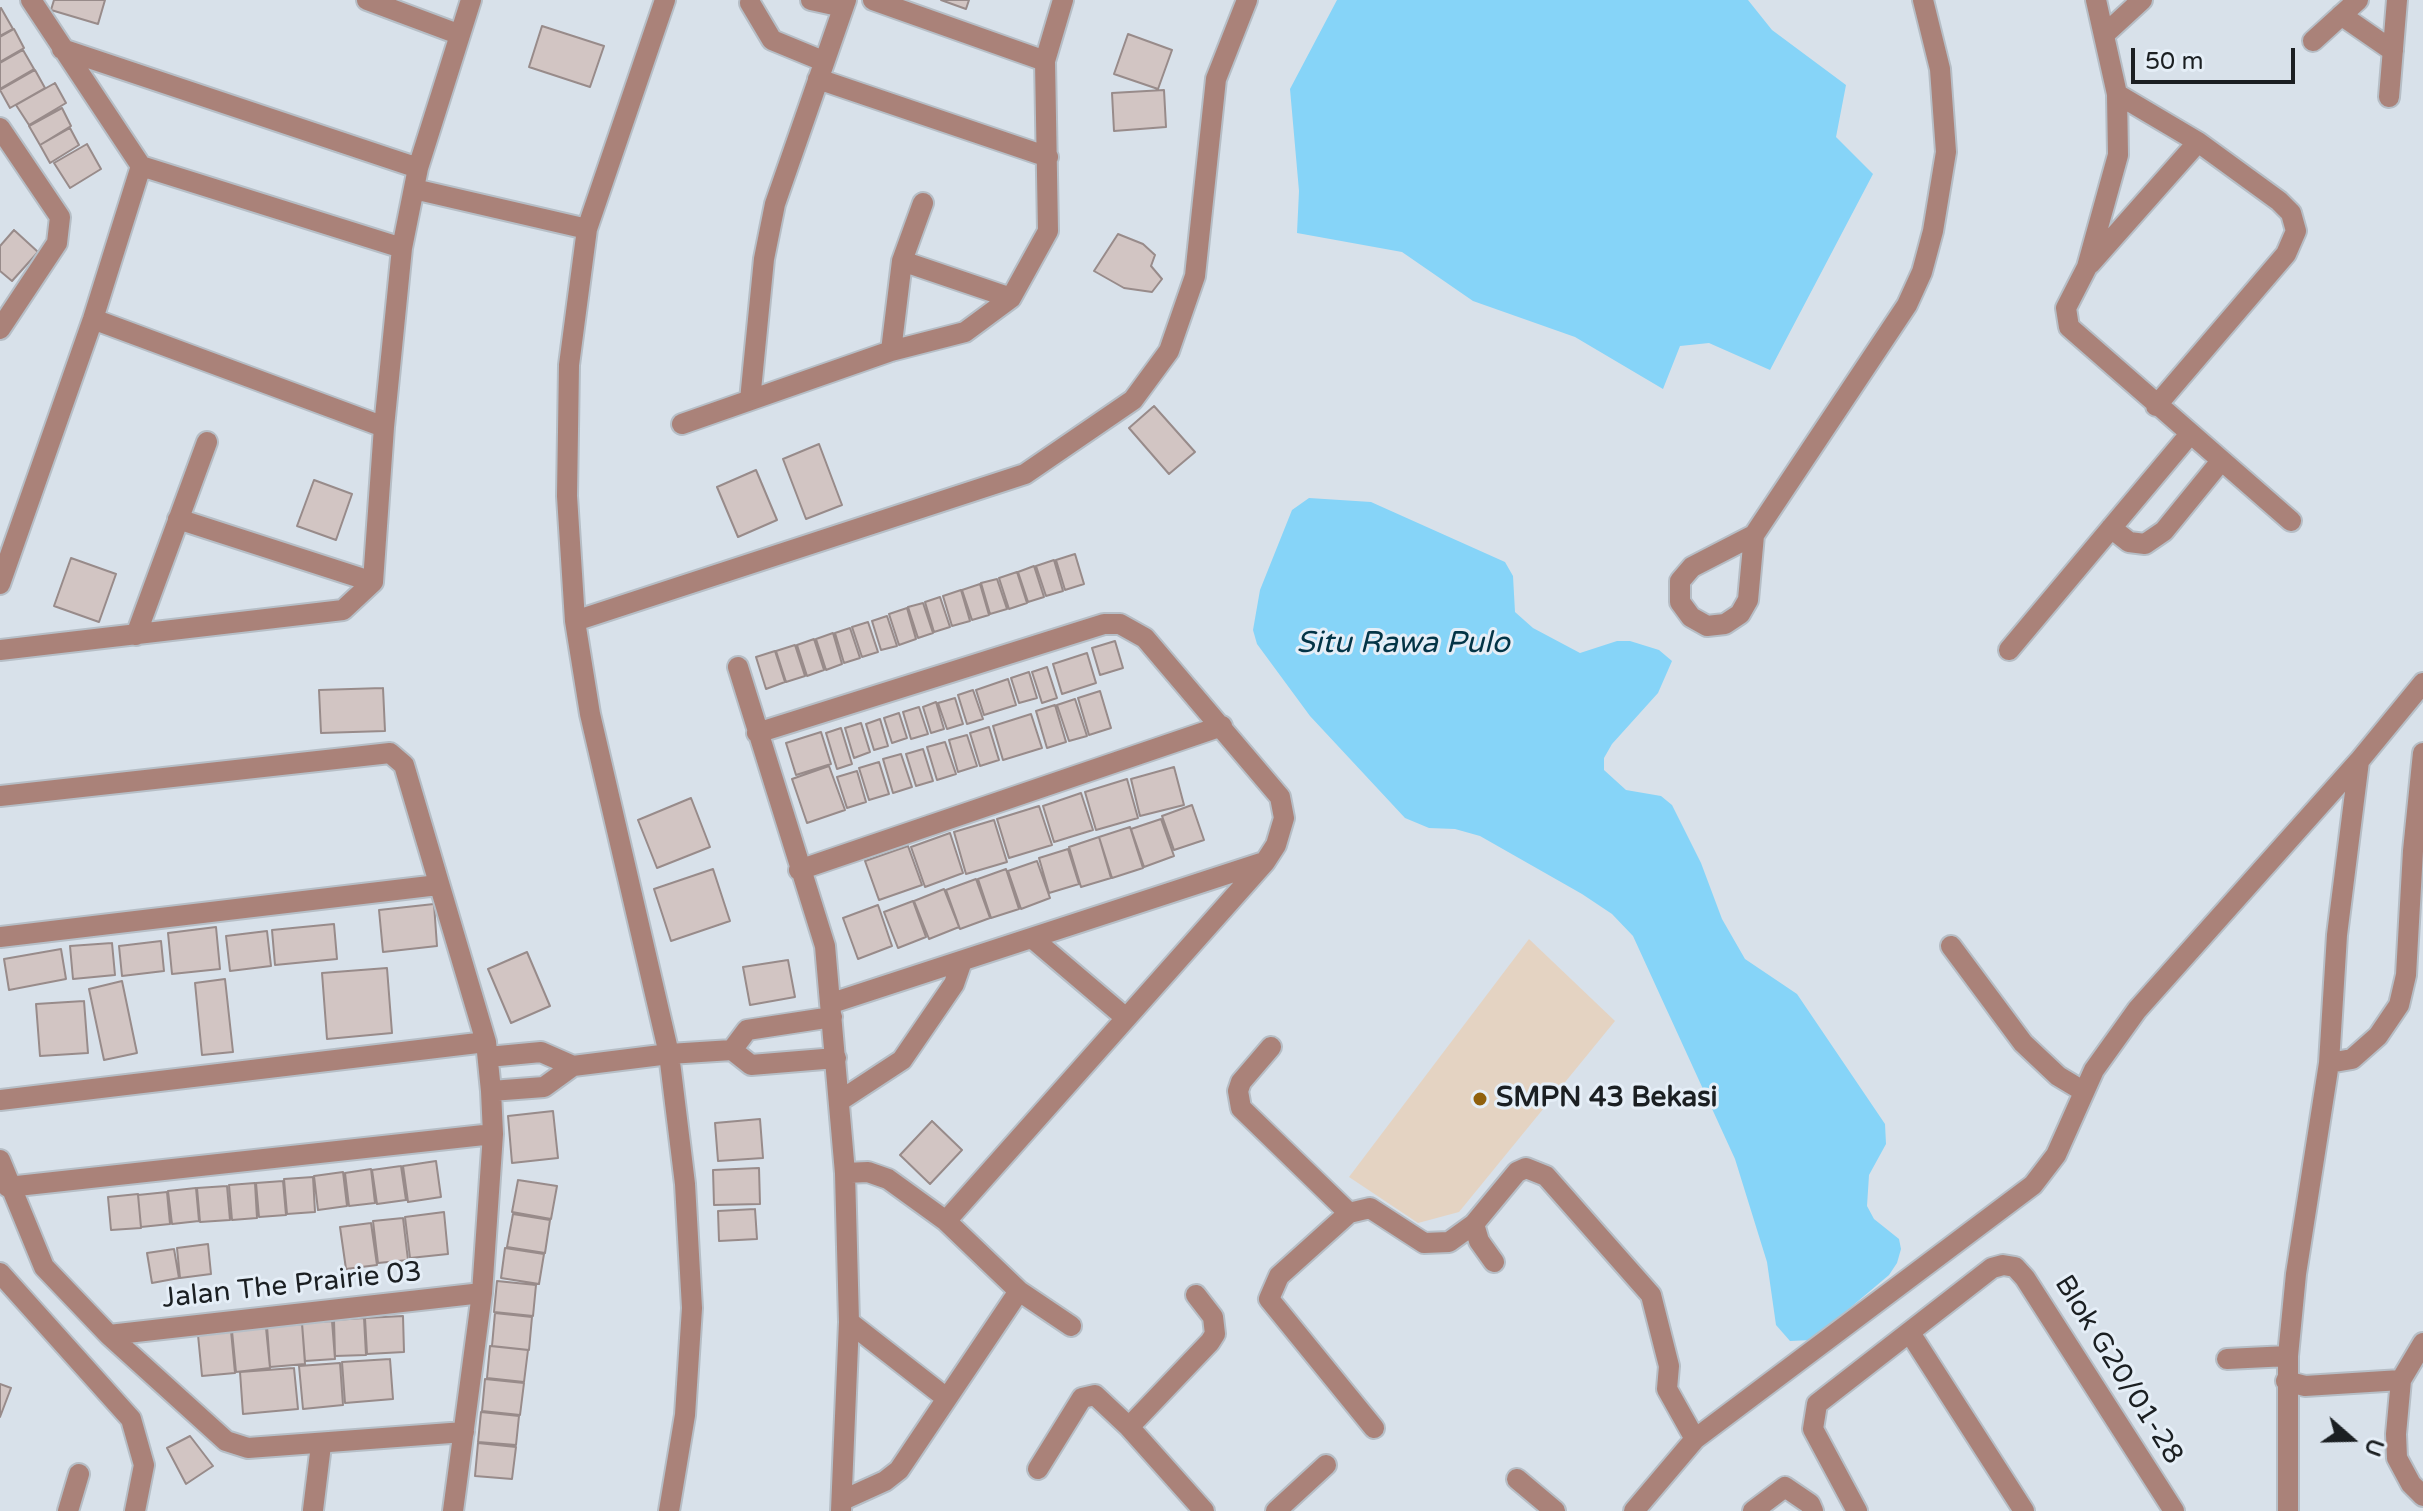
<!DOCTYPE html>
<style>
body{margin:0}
#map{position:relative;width:2423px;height:1511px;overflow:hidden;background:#d8e1ea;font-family:"Varela Round",sans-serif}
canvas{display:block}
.north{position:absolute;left:2311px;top:1399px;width:80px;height:80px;-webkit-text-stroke:6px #e5eef7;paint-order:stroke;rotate:110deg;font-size:22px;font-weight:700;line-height:32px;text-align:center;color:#1b1f22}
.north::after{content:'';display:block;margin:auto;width:28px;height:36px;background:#1b1f22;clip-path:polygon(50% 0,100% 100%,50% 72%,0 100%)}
.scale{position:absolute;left:2131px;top:48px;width:164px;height:36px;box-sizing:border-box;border:4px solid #1b1f22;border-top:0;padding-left:10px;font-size:24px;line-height:28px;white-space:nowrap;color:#1b1f22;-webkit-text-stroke:6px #e5eef7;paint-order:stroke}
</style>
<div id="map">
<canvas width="2423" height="1511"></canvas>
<div class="north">U</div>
<div class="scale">50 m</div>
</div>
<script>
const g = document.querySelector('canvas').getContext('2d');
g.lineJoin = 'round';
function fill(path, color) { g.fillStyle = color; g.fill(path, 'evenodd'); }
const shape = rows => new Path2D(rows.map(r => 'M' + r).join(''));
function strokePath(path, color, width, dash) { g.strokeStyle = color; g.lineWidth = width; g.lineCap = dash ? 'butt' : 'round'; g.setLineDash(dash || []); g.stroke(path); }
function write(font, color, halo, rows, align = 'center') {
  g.font = font + ' "Varela Round",sans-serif'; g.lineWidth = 6; g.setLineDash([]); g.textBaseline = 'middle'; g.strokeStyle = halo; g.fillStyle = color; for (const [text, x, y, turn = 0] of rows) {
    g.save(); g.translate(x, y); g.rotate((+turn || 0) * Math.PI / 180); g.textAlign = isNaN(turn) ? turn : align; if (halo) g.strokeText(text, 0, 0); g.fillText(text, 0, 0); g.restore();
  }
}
fill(shape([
 [1529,939,1615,1021,1459,1212,1418,1223,1349,1177]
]), '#e4d3c2');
fill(shape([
 [1337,0,1748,0,1772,30,1846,85,1836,137,1873,174,1770,370,1709,343,1680,346,1663,389,1575,337,1473,301,1402,252,1297,233,1299,191,1290,89],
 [1309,498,1371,502,1505,562,1513,576,1515,612,1533,628,1580,653,1617,641,1630,641,1659,650,1672,661,1658,693,1612,744,1604,758,1604,770,1626,790,1661,796,1672,805,1701,863,1722,919,1745,959,1797,994,1885,1124,1886,1144,1869,1175,1867,1206,1874,1219,1899,1239,1901,1249,1897,1263,1889,1275,1812,1340,1790,1341,1776,1325,1767,1262,1735,1159,1633,936,1612,914,1582,894,1480,836,1455,829,1429,828,1405,818,1310,716,1257,644,1253,630,1260,590,1292,510]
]), '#86d4f8');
const building = shape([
 [54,0,105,0,98,24,51,10,54,0],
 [941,0,969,0,966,9,941,0],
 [1,8,13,29,0,36,0,9,1,8],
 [542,26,604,46,590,87,529,67,542,26],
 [14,29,24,48,0,62,0,37,14,29],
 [1128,34,1172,50,1158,89,1114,74,1128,34],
 [23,50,34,69,0,89,0,63,23,50],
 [35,70,45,88,10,108,0,90,35,70],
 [55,83,66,103,29,125,16,105,55,83],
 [1164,90,1166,127,1114,131,1112,93,1164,90],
 [62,108,71,126,40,145,29,126,62,108],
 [70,128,79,145,50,163,40,145,70,128],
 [87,144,101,169,70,188,54,163,87,144],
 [14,230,38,252,12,281,0,271,0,246,14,230],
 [1118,234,1143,244,1155,255,1151,266,1162,279,1152,292,1124,288,1094,271,1118,234],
 [1154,406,1195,452,1169,474,1129,428,1154,406],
 [819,444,842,505,806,519,783,459,819,444],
 [756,470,777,520,738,537,717,487,756,470],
 [314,480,352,494,336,540,297,526,314,480],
 [1075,554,1084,584,1065,590,1056,560,1075,554],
 [71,558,116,574,99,622,54,606,71,558],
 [1054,560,1063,591,1046,596,1036,566,1054,560],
 [1034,566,1044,597,1028,602,1018,572,1034,566],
 [1017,572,1027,603,1009,609,999,578,1017,572],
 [997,579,1007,609,990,614,981,583,997,579],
 [980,584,989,615,972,620,962,590,980,584],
 [961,590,970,621,952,626,943,596,961,590],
 [940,597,950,627,934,632,925,602,940,597],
 [923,603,933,633,918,638,908,607,923,603],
 [907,608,916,639,899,645,889,614,907,608],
 [887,616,897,646,881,650,872,621,887,616],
 [868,622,878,652,862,657,852,627,868,622],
 [850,628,860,658,844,663,835,633,850,628],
 [833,633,842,664,826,670,816,639,833,633],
 [814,639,824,670,807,676,797,645,814,639],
 [1115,641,1123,668,1100,675,1092,648,1115,641],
 [795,645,805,676,786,682,776,651,795,645],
 [775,651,785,682,766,689,756,657,775,651],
 [1087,653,1096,683,1062,694,1053,664,1087,653],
 [1047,667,1057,698,1042,703,1032,672,1047,667],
 [1029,672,1037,698,1019,703,1011,678,1029,672],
 [1008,679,1016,705,984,715,976,690,1008,679],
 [383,688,385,731,321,733,319,690,383,688],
 [973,690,983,719,967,724,958,695,973,690],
 [1100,691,1111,728,1089,735,1078,698,1100,691],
 [955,698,963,724,947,729,938,703,955,698],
 [1075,699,1087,736,1069,741,1057,705,1075,699],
 [936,702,944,729,931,733,923,707,936,702],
 [1055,705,1066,742,1047,748,1036,711,1055,705],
 [919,707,928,734,911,739,903,712,919,707],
 [899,713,907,738,892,743,884,718,899,713],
 [1031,714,1042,748,1003,760,993,726,1031,714],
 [880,719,888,746,874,750,866,724,880,719],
 [861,723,870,752,854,758,845,728,861,723],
 [989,727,999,760,980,766,970,733,989,727],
 [841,728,852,764,837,769,826,733,841,728],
 [821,732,831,764,796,775,786,743,821,732],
 [967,735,977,766,958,772,949,740,967,735],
 [945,742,956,774,937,780,927,747,945,742],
 [923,749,933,781,916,786,906,754,923,749],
 [901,754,912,787,893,793,883,759,901,754],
 [879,762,889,794,869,800,859,768,879,762],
 [829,766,845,810,807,823,792,779,829,766],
 [1174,767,1184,805,1140,816,1131,779,1174,767],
 [857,771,866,802,847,808,837,777,857,771],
 [1127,779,1138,818,1096,830,1085,792,1127,779],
 [1081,793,1093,830,1054,842,1043,806,1081,793],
 [691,798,710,847,657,868,638,820,691,798],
 [1192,805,1204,840,1174,850,1162,816,1192,805],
 [1039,806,1052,845,1009,858,997,819,1039,806],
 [1161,819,1174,856,1144,867,1131,829,1161,819],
 [994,820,1007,862,966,874,954,832,994,820],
 [1130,827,1143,868,1112,878,1099,837,1130,827],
 [950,833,963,873,925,887,911,847,950,833],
 [1099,837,1111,878,1081,887,1069,847,1099,837],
 [908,846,922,885,879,900,865,861,908,846],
 [1068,849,1079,884,1049,893,1039,858,1068,849],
 [1037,861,1050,898,1021,909,1008,871,1037,861],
 [713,869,730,921,671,941,654,889,713,869],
 [1006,869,1019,909,991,918,978,879,1006,869],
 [976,879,990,918,960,929,946,890,976,879],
 [944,889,959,927,929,939,914,901,944,889],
 [913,901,926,937,898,948,884,912,913,901],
 [434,904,437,946,383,952,379,910,434,904],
 [878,905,892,946,858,959,843,918,878,905],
 [334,924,337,959,275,965,272,930,334,924],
 [216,927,220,969,172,974,168,933,216,927],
 [267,931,271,966,230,971,226,936,267,931],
 [161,941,164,971,122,976,119,946,161,941],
 [112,943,115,975,73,979,70,946,112,943],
 [61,949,66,979,9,990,4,959,61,949],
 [527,952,550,1006,511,1023,488,969,527,952],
 [788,960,795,997,750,1005,743,967,788,960],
 [387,968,392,1033,327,1039,322,973,387,968],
 [225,979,233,1052,202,1055,195,983,225,979],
 [122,981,137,1053,104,1060,89,989,122,981],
 [84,1001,88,1053,40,1056,36,1004,84,1001],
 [553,1111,558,1158,512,1163,508,1116,553,1111],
 [760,1119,763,1158,718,1161,715,1123,760,1119],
 [932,1121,962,1150,930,1184,900,1155,932,1121],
 [436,1161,441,1197,408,1202,403,1166,436,1161],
 [401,1166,406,1200,377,1204,372,1170,401,1166],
 [759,1168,760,1204,714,1205,713,1170,759,1168],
 [371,1169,375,1203,349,1206,345,1173,371,1169],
 [343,1172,347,1206,318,1210,314,1176,343,1172],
 [313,1177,315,1212,287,1214,284,1179,313,1177],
 [518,1180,557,1186,551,1219,512,1212,518,1180],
 [283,1181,286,1215,259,1217,256,1183,283,1181],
 [255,1183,257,1218,232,1220,229,1185,255,1183],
 [227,1186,230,1220,200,1222,197,1188,227,1186],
 [196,1188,199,1221,172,1224,168,1191,196,1188],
 [167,1192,170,1224,141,1227,138,1195,167,1192],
 [138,1194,141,1228,111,1230,108,1197,138,1194],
 [755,1209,757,1239,719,1241,718,1211,755,1209],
 [444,1212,448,1254,410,1258,405,1217,444,1212],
 [513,1214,550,1220,545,1253,507,1247,513,1214],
 [403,1218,408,1260,378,1263,373,1221,403,1218],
 [371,1223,377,1265,346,1269,340,1227,371,1223],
 [208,1244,211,1274,180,1278,177,1248,208,1244],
 [505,1248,544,1254,539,1284,501,1278,505,1248],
 [174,1249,179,1278,152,1283,147,1253,174,1249],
 [497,1281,536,1285,533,1316,494,1312,497,1281],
 [495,1313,532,1317,529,1350,492,1346,495,1313],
 [403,1316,404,1352,367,1354,365,1318,403,1316],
 [364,1318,366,1355,335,1356,334,1320,364,1318],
 [332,1321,335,1359,305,1361,302,1323,332,1321],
 [302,1324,305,1364,270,1367,267,1326,302,1324],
 [266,1328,270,1368,236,1372,232,1331,266,1328],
 [231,1331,235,1373,202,1376,198,1335,231,1331],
 [490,1346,528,1350,524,1382,487,1378,490,1346],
 [390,1359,393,1399,345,1403,342,1362,390,1359],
 [340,1363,343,1405,303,1409,299,1366,340,1363],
 [294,1368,298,1409,243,1414,240,1372,294,1368],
 [485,1379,524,1383,520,1415,482,1411,485,1379],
 [0,1384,11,1388,0,1417,0,1384],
 [481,1412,519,1416,516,1445,478,1442,481,1412],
 [190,1436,213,1466,186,1484,167,1448,190,1436],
 [478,1443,516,1447,512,1479,475,1476,478,1443]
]);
fill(building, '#d2c5c3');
strokePath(building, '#988b8a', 2);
const street = shape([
 [367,0,458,34],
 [665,0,587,229,569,365,567,496,575,621,1025,474,1133,400,1169,351,1195,276,1216,79,1247,0],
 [811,0,843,7],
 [873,0,1045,61],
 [2096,0,2117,94,2118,155,2087,267,2066,308,2069,327,2291,521],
 [750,3,772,40,823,61],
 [2341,15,2393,51],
 [2105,34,2142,0],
 [2313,41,2358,0],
 [62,49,418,168],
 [818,79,1048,157],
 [2117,94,2198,142,2279,201,2291,213,2296,231,2286,254,2156,406],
 [2389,97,2397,0],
 [0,128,60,217,57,243,0,329],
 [141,166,402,248],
 [414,189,587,229],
 [902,261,1011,298],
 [2090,264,2198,142],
 [93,319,384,427],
 [891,351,902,261,923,203],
 [750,400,764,259,775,204,846,0],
 [682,424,891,351,965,332,1011,298,1048,231,1045,61,1063,0],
 [178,519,373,582],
 [2111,528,2129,542,2145,544,2164,531,2221,461],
 [1754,535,1907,305,1922,272,1933,231,1946,152,1940,69,1923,0],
 [1754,535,1748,600,1740,614,1725,624,1707,626,1691,617,1680,602,1680,581,1692,567,1754,535],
 [0,584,93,319,141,166,31,0],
 [575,621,590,714,669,1054,685,1184,692,1308,685,1415,669,1511],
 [136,635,207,442],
 [0,650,343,610,373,582,384,427,402,248,418,168,471,0],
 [2009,650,2190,434],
 [738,667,825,946,845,1173,849,1322,841,1511],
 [757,733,1104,624,1120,624,1145,638,1280,797,1284,818,1276,845,1265,862,946,1221],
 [0,796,390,753,404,765,486,1042,491,1091,493,1134,482,1293,453,1511],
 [799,870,1222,726],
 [0,937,438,885],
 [1032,938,1126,1018],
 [1951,946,2023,1043,2058,1076,2083,1091],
 [832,1003,1261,863],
 [1271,1047,1241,1082,1238,1091,1241,1108,1349,1213],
 [732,1050,747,1030,832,1017],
 [488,1057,541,1052,573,1066],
 [2329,1063,2352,1059,2378,1036,2399,1005,2406,975,2413,851,2423,753],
 [491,1091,544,1087,573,1066,669,1054,732,1050,751,1065,836,1058],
 [0,1100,486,1042],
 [841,1100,902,1060,954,984,961,964],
 [0,1160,44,1267,109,1335,226,1441,248,1448,464,1432],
 [845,1173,868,1172,888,1179,946,1221,1019,1291,1071,1326],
 [8,1187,493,1134],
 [1474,1224,1479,1241,1494,1262],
 [0,1273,131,1419,144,1465,135,1511],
 [849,1322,945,1397],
 [1910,1333,2024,1511],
 [109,1335,482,1293],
 [2423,1343,2401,1380,2396,1434,2397,1458,2411,1484,2423,1496],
 [2227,1359,2288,1356],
 [2286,1381,2305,1386,2401,1380],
 [1129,1427,1210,1342,1215,1334,1213,1317,1196,1295],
 [1374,1428,1269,1299,1279,1276,1349,1213,1370,1208,1424,1243,1449,1242,1474,1224,1517,1172,1526,1168,1546,1176,1651,1295,1669,1366,1667,1389,1695,1439],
 [1038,1469,1082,1398,1095,1395,1129,1427,1204,1511],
 [1517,1479,1555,1511],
 [843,1500,885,1481,899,1470,1019,1291],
 [313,1510,321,1445],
 [68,1511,79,1474],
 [1276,1511,1326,1465],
 [1634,1511,1695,1439,2033,1185,2056,1155,2094,1070,2137,1010,2359,761,2423,683],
 [1753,1511,1785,1487,1810,1504,1813,1511],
 [1857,1511,1813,1429,1817,1404,1992,1268,2003,1265,2015,1267,2025,1278,2174,1511],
 [2288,1511,2288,1356,2296,1274,2329,1063,2337,935,2359,761]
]);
strokePath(street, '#b6bec6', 24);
strokePath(street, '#aa8279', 20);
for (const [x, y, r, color] of [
 [1480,1099,8,"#90600d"]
]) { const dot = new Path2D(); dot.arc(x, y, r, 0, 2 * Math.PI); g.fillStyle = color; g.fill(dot); strokePath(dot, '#e5eef7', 3); }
write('bold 28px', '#1b1f22', '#e5eef7', [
 ["SMPN 43 Bekasi",1496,1099]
], 'left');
write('28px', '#1b1f22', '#e5eef7', [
 ["Jalan The Prairie 03",292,1286,-6],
 ["Blok G20/01-28",2118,1370,58]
]);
write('italic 30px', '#033446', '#e5eef7', [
 ["Situ Rawa Pulo",1403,644]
]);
</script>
